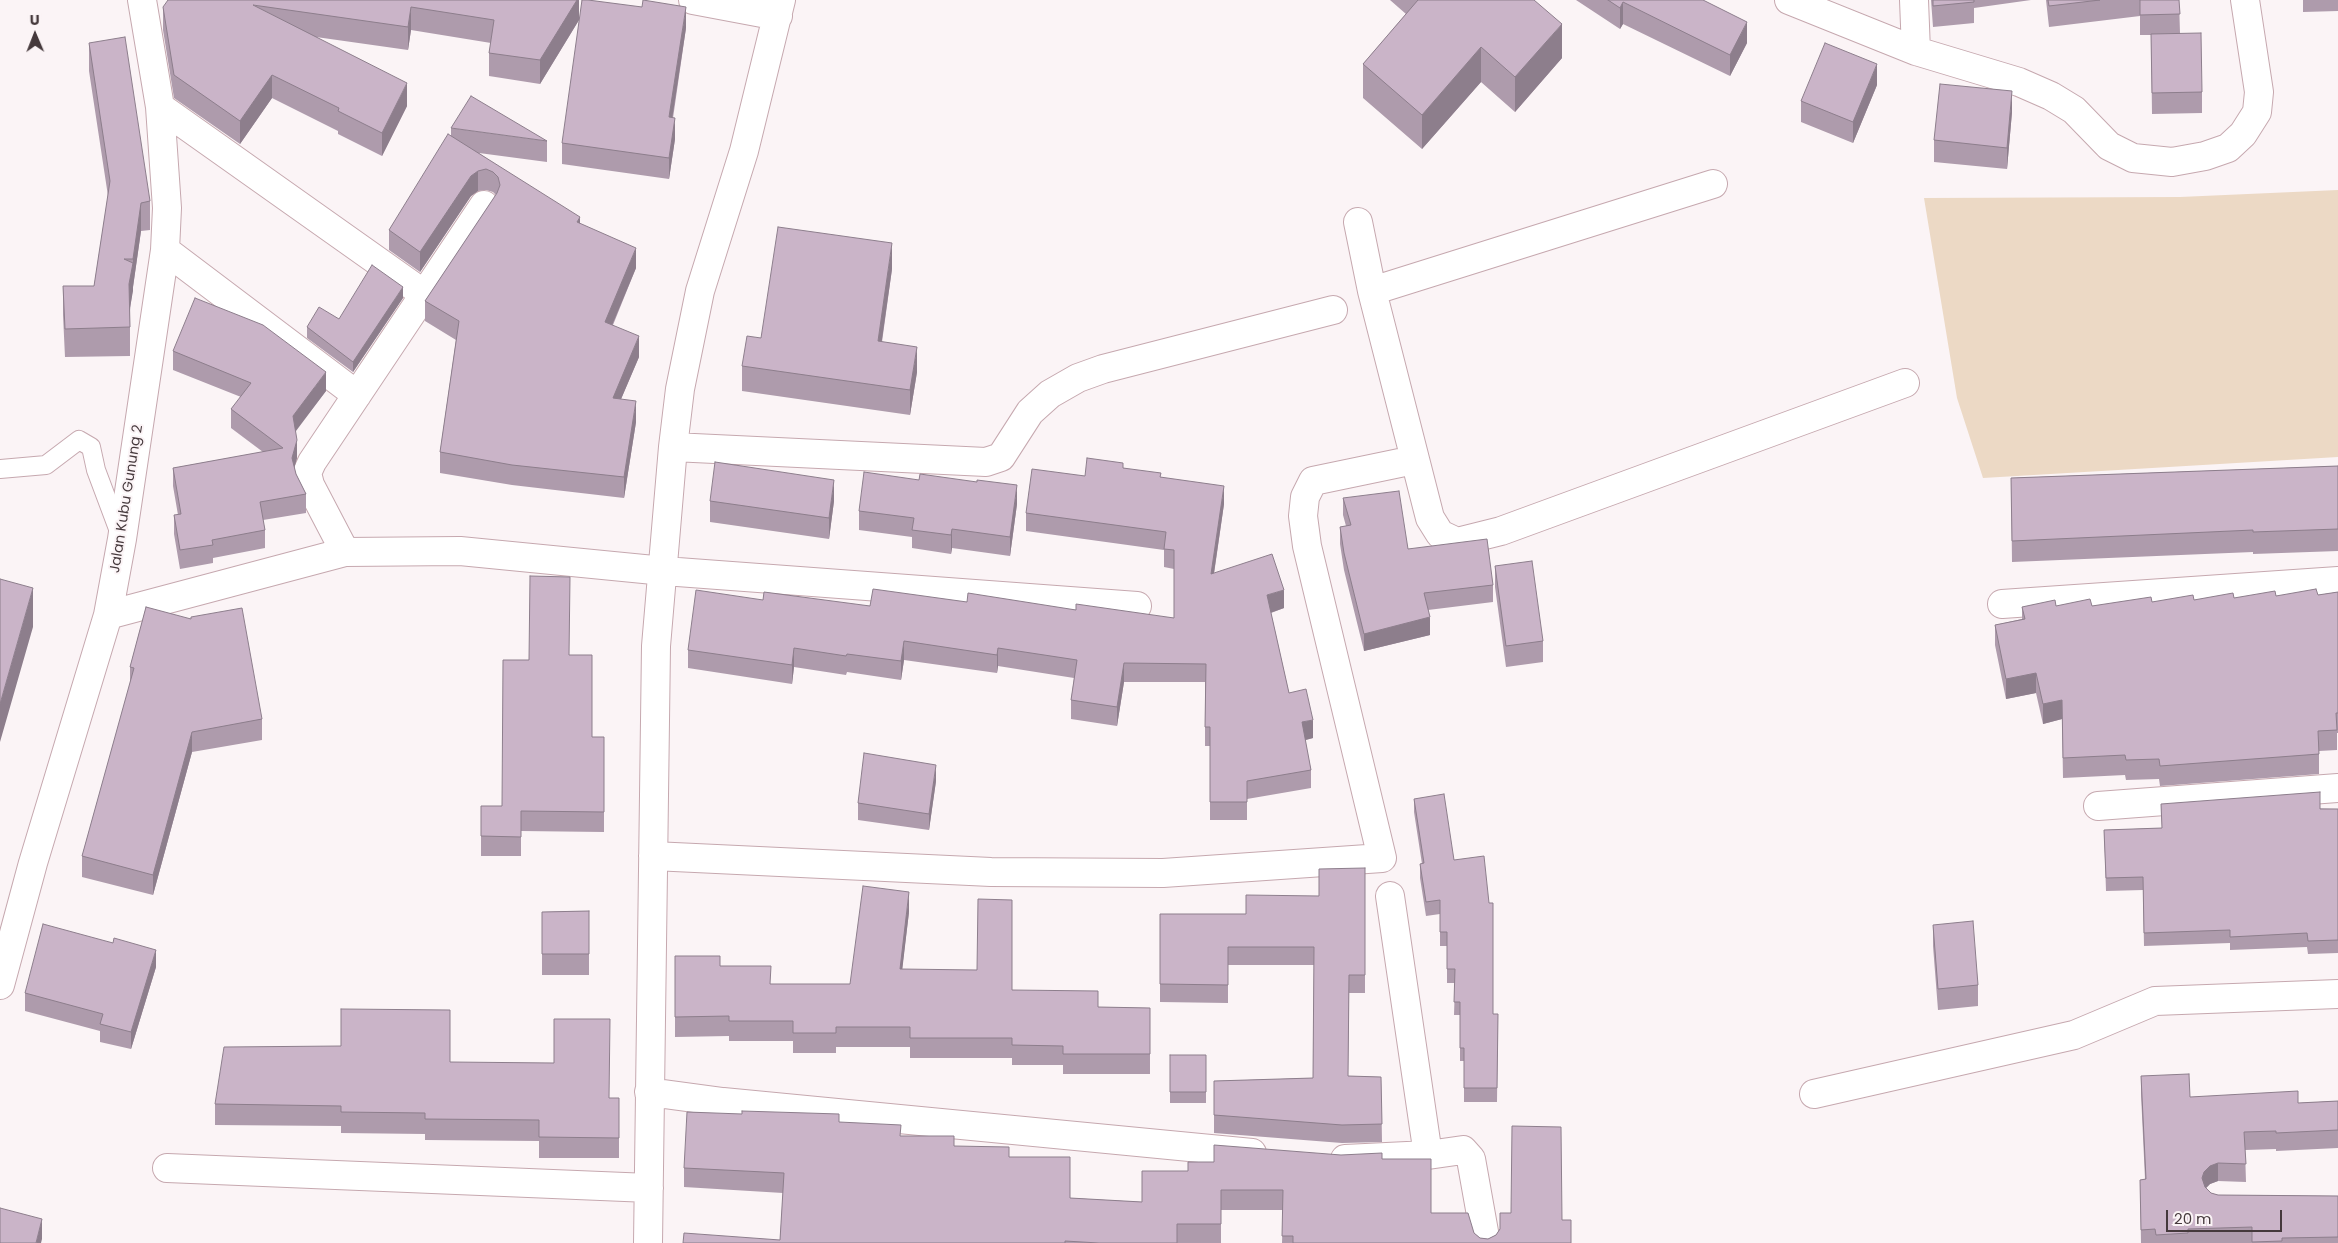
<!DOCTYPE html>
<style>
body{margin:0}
#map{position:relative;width:2338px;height:1243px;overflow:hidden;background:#fbf4f6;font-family:Poppins,sans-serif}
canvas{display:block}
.north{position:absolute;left:10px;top:10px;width:50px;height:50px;-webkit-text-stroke:4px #fbf4f6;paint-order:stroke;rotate:359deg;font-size:14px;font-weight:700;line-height:20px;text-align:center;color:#45393c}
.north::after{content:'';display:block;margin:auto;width:18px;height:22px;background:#45393c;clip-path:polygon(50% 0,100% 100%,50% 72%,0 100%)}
.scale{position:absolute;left:2166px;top:1210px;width:116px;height:22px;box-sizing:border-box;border:2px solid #45393c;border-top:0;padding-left:6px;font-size:15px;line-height:18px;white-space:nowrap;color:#45393c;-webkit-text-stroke:4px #fbf4f6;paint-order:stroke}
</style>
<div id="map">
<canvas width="2338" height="1243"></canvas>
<div class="north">U</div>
<div class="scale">20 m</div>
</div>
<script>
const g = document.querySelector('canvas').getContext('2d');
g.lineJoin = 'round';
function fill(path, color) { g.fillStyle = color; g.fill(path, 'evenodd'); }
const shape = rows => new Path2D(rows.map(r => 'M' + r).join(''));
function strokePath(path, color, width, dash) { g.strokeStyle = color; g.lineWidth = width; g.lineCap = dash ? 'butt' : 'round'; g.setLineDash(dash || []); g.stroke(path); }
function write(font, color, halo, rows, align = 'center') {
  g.font = font + ' Poppins,sans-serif'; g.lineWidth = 4; g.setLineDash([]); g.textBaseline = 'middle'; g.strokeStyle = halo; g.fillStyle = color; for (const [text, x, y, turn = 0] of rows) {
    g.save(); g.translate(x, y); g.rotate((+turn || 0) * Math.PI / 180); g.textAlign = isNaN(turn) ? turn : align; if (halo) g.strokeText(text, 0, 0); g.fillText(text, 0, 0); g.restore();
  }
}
fill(shape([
 [2338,190,2338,457,1983,478,1957,398,1924,198,2180,197]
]), '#ecd9c5');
const service = shape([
 [0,469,46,465,79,440,91,447,96,470,120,534]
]);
const minor = shape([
 [693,0,778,16],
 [1789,0,1916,51,2019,82,2051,96,2074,110,2109,146,2133,158,2172,162,2205,156,2228,148,2243,134,2257,112,2259,92,2245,0],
 [1914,0,1916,51],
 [160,107,424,294],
 [1358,222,1372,291,1430,518,1440,534,1457,542,1501,531,1905,383],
 [165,250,357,395],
 [1372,291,1713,184],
 [673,447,986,462,1001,457,1030,412,1050,394,1078,378,1103,369,1333,310],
 [345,552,310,485,307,473,312,462,484,205],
 [2002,604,2338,581],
 [108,615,345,552,460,551,664,571,1137,606],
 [2098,806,2338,788],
 [653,856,991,872,1163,873,1382,858,1307,546,1303,516,1305,497,1313,481,1414,460],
 [1390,896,1428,1155],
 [0,985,33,863,108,615,122,539,165,250,167,208,160,107,142,0],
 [649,1092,723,1102,1252,1153],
 [1814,1094,2074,1035,2155,1001,2338,994],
 [1345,1159,1428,1155,1463,1150,1471,1159,1486,1243],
 [167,1168,649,1188],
 [648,1243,656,646,673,447,680,389,700,291,744,151,781,0]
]);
strokePath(service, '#c6a8af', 20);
strokePath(minor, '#c6a8af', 30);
strokePath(service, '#fff', 18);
strokePath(minor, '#fff', 28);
fill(shape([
 [579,0,579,20,540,84,489,76,489,53,491,43,411,30,408,50,316,37,407,106,382,156,338,134,338,131,272,98,240,144,174,98,163,30,163,7],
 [1390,0,1534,0,1562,58,1515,112,1481,82,1422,149,1363,98,1363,64,1406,14],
 [1576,0,1703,0,1747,43,1730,76,1623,24,1620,29],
 [1931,0,2031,0,1974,8,1974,23,1933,27],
 [2046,0,2179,0,2180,33,2202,92,2202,113,2152,114,2151,35,2140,35,2140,16,2049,27],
 [2303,0,2338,0,2338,11,2303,12],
 [686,28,673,118,675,139,669,179,562,164,562,143],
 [89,43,150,201,150,230,141,231,133,287,130,310,130,356,65,357,63,315,63,286,94,286,108,196,89,71],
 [1877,85,1853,143,1801,122,1801,101],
 [2012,112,2007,169,1934,162,1934,140],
 [451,128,547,141,547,162,479,153,580,224,636,268,613,325,639,357,621,399,636,422,624,498,512,485,440,473,440,452,456,340,425,321,425,301,496,195,493,192,486,190,478,191,471,196,420,272,389,250,389,230,451,136],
 [892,269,882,342,917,372,910,415,742,391,742,366,761,338],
 [403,298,353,372,307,338,307,327,339,319],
 [173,351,326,391,295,431,297,458,294,467,296,474,306,494,306,513,263,520,265,530,265,548,213,558,213,563,180,569,174,534,174,515,178,515,173,486,173,468,263,452,231,428,231,409,241,397,173,370],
 [2338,466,2338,551,2253,554,2253,552,2012,562,2011,478],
 [1123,468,1161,477,1224,504,1214,574,1284,608,1271,613,1289,693,1313,738,1305,740,1311,770,1311,788,1247,799,1247,820,1210,820,1210,746,1205,746,1205,682,1124,682,1117,726,1071,719,1071,700,1074,678,998,666,997,673,904,660,901,680,847,672,846,675,794,667,792,684,688,668,688,650,763,600,870,606,967,602,1076,610,1174,618,1174,569,1164,567,1164,550,1026,531,1026,513,1085,476],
 [1343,498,1408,549,1493,585,1493,602,1428,610,1430,635,1364,651,1344,570,1340,544,1340,527,1346,526,1343,515],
 [710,501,834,501,829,539,710,522],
 [1017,504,1010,556,952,548,951,554,912,548,912,537,859,530,859,511],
 [1495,566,1543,641,1543,662,1506,667,1495,587],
 [2338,592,2338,733,2337,733,2337,750,2319,751,2319,774,2160,786,2159,779,2126,780,2125,775,2063,778,2062,719,2043,724,2036,693,2006,699,1995,645,1995,625,2022,619,2022,607,2056,606,2092,606,2152,602,2194,600,2276,596,2318,595],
 [146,607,262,719,262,740,192,752,153,895,82,877,82,856,130,684,130,667],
 [569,655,592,737,604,737,604,832,521,831,521,856,481,856,481,806,502,806,529,660],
 [936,781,929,830,858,820,858,803],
 [1414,799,1454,860,1493,1014,1498,1014,1497,1102,1464,1102,1464,1061,1460,1061,1460,1015,1454,1015,1455,983,1447,983,1447,946,1440,946,1440,914,1426,916,1420,878,1420,864,1422,864,1414,812],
 [2161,804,2338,809,2338,953,2308,954,2307,947,2230,950,2230,943,2144,946,2143,890,2106,891,2104,830,2162,828],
 [1365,868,1365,993,1349,993,1348,1076,1381,1077,1382,1142,1342,1143,1214,1133,1214,1081,1313,1078,1314,965,1228,965,1228,1003,1160,1002,1160,914,1246,914,1319,896],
 [589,911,589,975,542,975,542,912],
 [909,912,902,969,1012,990,1098,1007,1150,1008,1150,1074,1063,1074,1063,1065,1012,1065,1012,1058,910,1058,910,1047,836,1047,836,1053,793,1053,793,1041,729,1041,729,1036,675,1037,675,956,720,966,771,984,850,984],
 [1933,925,1978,985,1978,1006,1938,1010,1933,946],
 [113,943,156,967,131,1049,100,1042,100,1031,25,1011,25,993],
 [1170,1055,1206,1055,1206,1103,1170,1103],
 [450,1062,609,1098,619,1098,619,1158,539,1158,539,1141,425,1140,425,1134,341,1133,341,1126,215,1125,215,1104],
 [2141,1076,2190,1097,2298,1103,2338,1101,2338,1148,2276,1151,2276,1149,2245,1150,2246,1182,2218,1181,2210,1184,2206,1188,2211,1193,2218,1195,2338,1196,2338,1243,2141,1243,2140,1180,2145,1179,2141,1094],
 [742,1114,839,1122,901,1136,1009,1157,1070,1198,1142,1202,1188,1171,1214,1162,1382,1159,1431,1213,1474,1233,1480,1238,1488,1239,1496,1235,1500,1229,1500,1213,1562,1220,1571,1243,1282,1243,1283,1210,1221,1210,1221,1243,683,1243,780,1240,783,1193,684,1187,684,1168]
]), '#ae9bac');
fill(shape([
 [577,0,579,0,579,20,540,84,540,60],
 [1623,2,1623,24,1620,29,1620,8],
 [411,7,411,30,408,50,408,27],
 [686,7,686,28,669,139,669,117],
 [1747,22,1747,43,1730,76,1730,55],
 [1562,24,1562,58,1515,112,1515,77],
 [1481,47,1481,82,1422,149,1422,115],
 [1877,64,1877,85,1853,143,1853,122],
 [272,75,272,98,240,144,240,121],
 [407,83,407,106,382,156,382,133],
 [2012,91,2012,112,2007,169,2007,148],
 [675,118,675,139,669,179,669,158],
 [478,171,478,191,471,196,420,272,420,252,471,176],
 [141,203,141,231,133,287,133,259],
 [580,217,580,237,577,222],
 [892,243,892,269,878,367,878,341],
 [636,248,636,268,605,342,605,322],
 [133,263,133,291,129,313,129,284],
 [403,287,403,298,353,372,353,362],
 [639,336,639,357,613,418,613,398],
 [917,347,917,372,910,415,910,390],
 [326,372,326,391,293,435,293,416],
 [636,401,636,422,624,498,624,477],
 [297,440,297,458,292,477,292,458],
 [834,480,834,501,829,539,829,518],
 [1017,485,1017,504,1010,556,1010,537],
 [1224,486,1224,504,1211,593,1211,574],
 [952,529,952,548,951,554,951,535],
 [33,588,33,627,0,742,0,704],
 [1284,590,1284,608,1267,614,1267,595],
 [1430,617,1430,635,1364,651,1364,634],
 [904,641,904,660,901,680,901,661],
 [794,648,794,667,792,684,792,665],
 [998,648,998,666,997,673,997,655],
 [1124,663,1124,682,1117,726,1117,707],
 [2036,673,2036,693,2006,699,2006,679],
 [2062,700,2062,719,2043,724,2043,704],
 [1313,720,1313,738,1302,741,1302,722],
 [192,732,192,752,153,895,153,875],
 [936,765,936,781,929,830,929,814],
 [909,892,909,912,900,989,900,969],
 [156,950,156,967,131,1049,131,1032],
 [2218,1163,2218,1181,2210,1184,2204,1190,2202,1178,2204,1172,2210,1166],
 [42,1219,42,1239,41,1243,36,1243]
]), '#8d7e8c');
const building = shape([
 [168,0,577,0,540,60,489,53,494,20,411,7,408,27,253,5,407,83,382,133,338,111,339,108,272,75,240,121,174,75,163,7,168,0],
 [582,0,588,0,642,7,643,0,686,7,669,117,675,118,669,158,562,143,582,0],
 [1418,0,1534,0,1562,24,1515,77,1481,47,1422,115,1363,64,1418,0],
 [1608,0,1703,0,1747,22,1730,55,1623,2,1620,8,1608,0],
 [1933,0,1974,0,1974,2,1933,6,1933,0],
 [2048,0,2100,0,2049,6,2048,0],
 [2140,0,2179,0,2180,14,2140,15,2140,0],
 [2201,33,2202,92,2152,93,2151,34,2201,33],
 [125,37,150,201,141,203,133,259,124,259,133,263,129,284,130,327,65,329,63,286,94,286,110,181,89,43,125,37],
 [1825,43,1877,64,1853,122,1801,101,1825,43],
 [1940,84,2012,91,2007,148,1934,140,1940,84],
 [471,96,547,141,451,128,471,96],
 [448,134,580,217,577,222,636,248,605,322,639,336,613,398,636,401,624,477,512,465,440,452,459,321,425,301,497,193,500,185,498,177,493,172,486,169,478,171,471,176,420,252,389,230,448,134],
 [778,227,892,243,878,341,917,347,910,390,742,366,747,336,761,338,778,227],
 [372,265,403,287,353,362,307,327,319,307,339,319,372,265],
 [195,298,263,325,326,372,293,416,297,440,292,458,296,474,306,494,260,502,265,530,212,540,213,545,180,550,174,515,181,514,173,468,283,448,231,409,251,383,173,351,195,298],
 [1087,458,1123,463,1123,468,1161,473,1160,477,1224,486,1211,574,1272,554,1284,590,1267,595,1289,693,1306,689,1313,720,1302,722,1311,770,1247,781,1247,802,1210,802,1210,727,1205,727,1206,664,1124,663,1117,707,1071,700,1077,660,998,648,997,655,904,641,901,661,847,654,846,656,794,648,792,665,688,650,696,590,763,600,764,592,870,606,873,589,967,602,968,593,1076,610,1076,604,1174,618,1174,550,1164,549,1166,532,1026,513,1032,469,1085,476,1087,458],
 [715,462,834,480,829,518,710,501,715,462],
 [2338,466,2338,529,2253,532,2253,530,2012,541,2011,478,2338,466],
 [864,472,919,480,920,474,977,482,977,480,1017,485,1010,537,952,529,951,535,912,530,914,518,859,511,864,472],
 [1399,491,1408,549,1487,539,1493,585,1424,593,1430,617,1364,634,1344,553,1340,527,1351,525,1343,498,1399,491],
 [1532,561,1543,641,1506,646,1495,566,1532,561],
 [530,576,570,577,569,655,592,655,592,737,604,737,604,812,521,811,521,837,481,836,481,806,502,806,503,660,529,660,530,576],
 [0,579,33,588,0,704,0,579],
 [2316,589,2318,595,2338,592,2338,713,2336,713,2337,730,2318,731,2319,754,2160,766,2159,759,2126,760,2125,755,2063,758,2062,700,2043,704,2036,673,2006,679,1995,625,2025,619,2022,607,2055,600,2056,606,2090,599,2092,606,2151,597,2152,602,2193,595,2194,600,2233,593,2234,598,2275,591,2276,596,2316,589],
 [146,607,191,619,191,617,242,608,262,719,192,732,153,875,82,856,134,668,130,667,146,607],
 [864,753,936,765,929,814,858,803,864,753],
 [2320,792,2320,809,2338,809,2338,940,2308,941,2307,933,2230,937,2230,930,2144,933,2143,877,2106,878,2104,830,2162,828,2161,804,2320,792],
 [1444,794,1454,860,1484,856,1489,903,1493,903,1493,1014,1498,1014,1497,1088,1464,1088,1464,1048,1460,1048,1460,1002,1454,1002,1455,969,1447,969,1447,932,1440,932,1440,900,1426,902,1420,864,1424,863,1414,799,1444,794],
 [1365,868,1365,975,1349,975,1348,1076,1381,1077,1382,1124,1342,1125,1214,1115,1214,1081,1313,1078,1314,947,1228,947,1228,985,1160,984,1160,914,1246,914,1246,895,1319,896,1319,869,1365,868],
 [863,886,909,892,900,969,977,970,978,899,1012,900,1012,990,1098,991,1098,1007,1150,1008,1150,1054,1063,1054,1063,1046,1012,1045,1012,1038,910,1038,910,1027,836,1027,836,1033,793,1033,793,1021,729,1021,729,1016,675,1017,675,956,720,956,720,966,771,966,770,984,850,984,863,886],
 [589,911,589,954,542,954,542,912,589,911],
 [1973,921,1978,985,1938,989,1933,925,1973,921],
 [43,924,113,943,114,938,156,950,131,1032,100,1024,103,1014,25,993,43,924],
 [341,1009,450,1010,450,1062,554,1063,554,1019,610,1019,609,1098,619,1098,619,1138,539,1137,539,1120,425,1119,425,1113,341,1112,341,1106,215,1104,224,1047,341,1046,341,1009],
 [1170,1055,1206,1055,1206,1092,1170,1092,1170,1055],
 [2189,1074,2190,1097,2298,1091,2298,1103,2338,1101,2338,1130,2276,1133,2276,1131,2244,1132,2246,1164,2218,1163,2210,1166,2204,1172,2202,1178,2205,1187,2211,1193,2218,1195,2338,1196,2338,1237,2282,1238,2282,1241,2252,1242,2252,1227,2188,1229,2188,1233,2156,1235,2155,1229,2141,1230,2140,1180,2146,1179,2141,1076,2189,1074],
 [742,1111,839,1114,839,1122,901,1125,900,1136,954,1136,954,1146,1009,1147,1009,1157,1070,1157,1070,1198,1142,1202,1142,1171,1188,1171,1188,1162,1214,1162,1214,1145,1341,1155,1382,1153,1382,1159,1431,1159,1431,1213,1468,1213,1474,1233,1480,1238,1488,1239,1496,1235,1500,1229,1500,1213,1511,1213,1512,1126,1561,1127,1562,1220,1571,1220,1571,1243,1293,1243,1293,1236,1282,1236,1283,1190,1221,1190,1221,1224,1177,1224,1177,1243,1099,1243,1065,1241,1065,1243,683,1243,684,1233,780,1240,784,1173,684,1168,687,1112,742,1114,742,1111],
 [0,1208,42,1219,36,1243,0,1243,0,1208]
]);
fill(building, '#cab4c8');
strokePath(building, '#8d7e8c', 1);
write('14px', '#45393c', '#fbf4f6', [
 ["Jalan Kubu Gunung 2",127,499,-81]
]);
</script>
